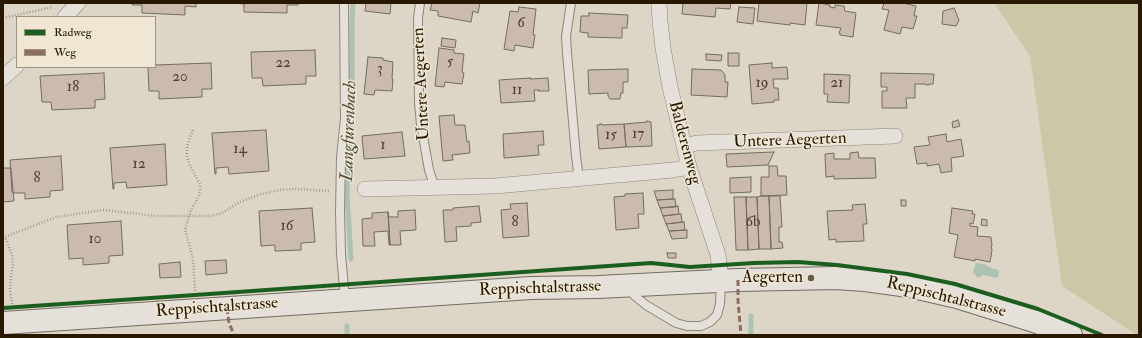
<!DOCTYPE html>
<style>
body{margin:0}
#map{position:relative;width:1142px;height:338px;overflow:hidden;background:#ddd6c6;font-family:"IM FELL Double Pica",serif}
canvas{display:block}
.frame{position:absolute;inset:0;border:4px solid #281801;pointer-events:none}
.legend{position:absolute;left:16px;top:16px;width:140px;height:52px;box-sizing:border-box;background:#efe7d4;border:1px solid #9f9480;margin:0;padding:5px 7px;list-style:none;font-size:12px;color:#281801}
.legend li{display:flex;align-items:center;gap:8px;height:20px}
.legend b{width:20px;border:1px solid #9f9480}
</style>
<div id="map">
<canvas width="1142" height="338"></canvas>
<div class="frame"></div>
<ul class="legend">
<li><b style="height:5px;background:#1b5e20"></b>Radweg</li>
<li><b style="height:5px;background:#8d6e63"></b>Weg</li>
</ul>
</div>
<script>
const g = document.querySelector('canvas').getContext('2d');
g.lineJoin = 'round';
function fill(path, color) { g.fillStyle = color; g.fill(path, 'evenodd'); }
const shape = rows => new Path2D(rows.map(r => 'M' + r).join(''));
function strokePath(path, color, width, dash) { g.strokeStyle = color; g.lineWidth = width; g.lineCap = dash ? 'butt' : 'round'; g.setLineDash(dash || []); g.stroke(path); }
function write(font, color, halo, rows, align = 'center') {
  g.font = font + ' "IM FELL Double Pica",serif'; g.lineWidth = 3; g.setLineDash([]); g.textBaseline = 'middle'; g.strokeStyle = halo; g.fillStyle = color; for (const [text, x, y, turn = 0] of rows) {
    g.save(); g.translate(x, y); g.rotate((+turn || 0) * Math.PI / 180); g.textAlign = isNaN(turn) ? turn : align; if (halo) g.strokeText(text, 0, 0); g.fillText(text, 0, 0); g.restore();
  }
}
fill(shape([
 [994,3,1139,3,1139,335,1137,335,1062,286,1030,56]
]), '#cbc8a7');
fill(shape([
 [976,263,984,264,993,269,997,269,999,272,999,276,996,278,983,275,978,278,973,272]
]), '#acc3b4');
strokePath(shape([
 [351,259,347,194,352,93,352,22,353,3],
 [347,335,347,326],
 [751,335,751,316]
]), '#acc3b4', 5);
const building = shape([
 [132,3,196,3,196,7,185,6,185,15,142,13,142,5,132,5,132,3],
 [234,3,298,3,298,5,287,5,287,13,244,12,244,4,234,3],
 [366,3,391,3,390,14,365,11,366,3],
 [432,3,480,3,478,13,473,11,471,22,438,16,438,11,430,10,432,3],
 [683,3,731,3,730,9,716,8,715,17,682,14,683,3],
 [759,3,807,3,805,25,790,23,790,25,757,21,759,3],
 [819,3,830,5,830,7,835,8,835,5,844,6,845,11,856,13,853,37,840,35,840,33,839,33,841,28,816,25,819,3],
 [884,3,903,3,916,6,914,16,917,16,913,29,902,27,900,34,884,30,889,10,882,9,884,3],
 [519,7,536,9,533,35,535,35,533,48,515,45,514,51,504,49,510,11,518,12,519,7],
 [739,7,755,8,753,24,737,22,739,7],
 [954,8,959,20,956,26,942,24,943,11,954,8],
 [589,13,628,15,627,28,622,28,622,38,588,37,588,33,580,32,581,16,589,16,589,13],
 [442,38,456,40,455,48,441,46,442,38],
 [439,48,454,50,454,53,464,54,462,72,464,73,462,84,445,82,444,87,435,86,439,48],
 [315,50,316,76,306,76,306,84,263,86,262,78,252,78,251,52,315,50],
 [728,53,739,53,739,66,728,66,728,53],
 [706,54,722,55,721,61,706,60,706,54],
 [368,57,383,58,383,60,393,62,392,79,393,79,392,91,375,90,374,95,364,94,368,57],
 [211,63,212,89,202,89,202,97,159,99,159,91,149,91,148,67,155,67,155,65,211,63],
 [772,63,772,68,787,67,788,79,773,79,774,88,778,88,779,100,774,100,774,102,752,104,749,65,772,63],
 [628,69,628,82,623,82,623,93,621,93,620,99,610,99,608,96,608,93,589,94,588,70,628,69],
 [692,69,721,70,725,75,725,82,728,82,727,97,691,95,692,69],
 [104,73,105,99,95,100,95,108,52,110,51,102,42,102,40,76,104,73],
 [881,73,934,74,933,84,929,84,929,85,926,85,926,84,915,84,915,98,906,98,907,108,882,108,882,91,887,91,887,87,881,87,881,73],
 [824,74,850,75,849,103,827,102,828,94,824,94,824,74],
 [530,78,530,79,548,78,549,91,538,91,539,90,534,90,535,101,501,103,499,80,530,78],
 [454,115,455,125,465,125,467,142,469,141,470,153,452,155,453,160,443,161,439,116,454,115],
 [958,120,960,126,953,128,952,122,958,120],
 [647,121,651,122,652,146,626,147,624,124,647,122,647,121],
 [600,124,602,124,602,125,624,124,626,147,599,149,597,125,600,125,600,124],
 [266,130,269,171,229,174,228,167,216,168,216,174,215,174,212,133,266,130],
 [543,131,544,145,538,145,539,155,504,158,503,134,543,131],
 [402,132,405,156,364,159,362,136,402,132],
 [946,134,947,142,961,139,964,156,951,158,952,171,941,173,939,164,927,166,927,163,917,164,914,147,930,145,928,137,946,134],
 [165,144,167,185,127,188,126,182,114,183,114,189,113,189,110,148,165,144],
 [774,152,768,165,727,167,726,154,774,152],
 [858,152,859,158,875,158,876,178,834,179,834,176,826,177,825,154,834,153,834,159,850,159,850,153,858,152],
 [61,156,63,190,50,191,50,197,25,199,25,193,13,193,13,192,12,192,10,160,61,156],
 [769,166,777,166,778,176,786,176,787,195,761,196,761,177,769,177,769,166],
 [3,168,11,168,14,201,3,202,3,168],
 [751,177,751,192,730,193,730,178,751,177],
 [673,190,673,199,657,200,654,191,673,190],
 [643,193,644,214,638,214,639,228,616,230,614,197,625,196,625,194,643,193],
 [761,196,769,196,771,249,759,249,757,197,761,196],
 [769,196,780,196,782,227,779,227,779,242,782,242,783,248,771,249,769,196],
 [734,197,746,197,748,250,736,250,734,197],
 [746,197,757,197,759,249,748,250,746,197],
 [675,199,676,207,660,208,657,200,675,199],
 [901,200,906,200,906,206,901,206,901,200],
 [527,203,529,236,503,238,501,210,511,209,510,204,527,203],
 [865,204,867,224,863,224,864,241,836,242,836,239,829,240,827,211,853,210,852,205,865,204],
 [479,206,481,222,471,223,471,226,456,227,457,241,445,242,443,210,453,210,453,208,479,206],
 [678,206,679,214,663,216,660,208,678,206],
 [312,208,315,242,301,243,301,250,275,251,275,245,261,246,259,211,312,208],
 [952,208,973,211,972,214,975,214,973,224,970,223,970,226,978,227,977,236,991,237,992,246,991,246,992,250,990,262,975,259,975,261,954,257,958,235,949,233,952,208],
 [415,210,416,230,400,231,401,245,390,245,388,212,389,217,398,217,398,211,415,210],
 [388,212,390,245,389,245,388,231,374,232,375,246,363,246,362,219,372,218,372,213,388,212],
 [681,214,682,222,666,224,663,216,681,214],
 [982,219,987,220,987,226,981,225,982,219],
 [121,221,123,255,109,256,109,263,83,265,83,258,69,259,67,225,121,221],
 [684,222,685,230,669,231,666,224,684,222],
 [687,230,687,238,672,239,669,231,687,230],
 [667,253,676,253,676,258,668,258,667,253],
 [226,260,227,273,206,275,205,261,226,260],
 [180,262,181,277,160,278,159,264,180,262]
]);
fill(building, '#cabbae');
strokePath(building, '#726c61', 1);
const service = shape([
 [344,3,345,118,341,158,340,212,341,254,345,300],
 [420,3,418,18,419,103,421,125,429,170,435,188],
 [571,3,566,36,567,53,576,156,579,179],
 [628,288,635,296,646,305,676,323,687,326,701,326,710,322,717,315,720,304,721,282]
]);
const minor = shape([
 [659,3,660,21,663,48,670,87,689,167,718,255,721,280],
 [65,17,78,3],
 [3,78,17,65],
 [684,146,697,143,895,136],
 [365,189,495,186,673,170,689,167]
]);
const secondary = shape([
 [3,323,531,288,598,287,738,280,836,278,865,280,909,286,957,297,1034,321,1071,335]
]);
strokePath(service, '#8d867b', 10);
strokePath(minor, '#8d867b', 16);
strokePath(secondary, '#726c61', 24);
strokePath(shape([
 [3,18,53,7],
 [193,130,189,140,187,148,187,156,190,166,200,184,200,190,199,196,191,210,185,229,193,259,195,291],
 [12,304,10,290,11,276,13,265,12,255,5,237,56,217,103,210,157,216,212,216,222,213,240,202,258,195,279,190,296,189,329,191]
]), '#a09b93', 2.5, [1, 2]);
strokePath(service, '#e5e1da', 8);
strokePath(minor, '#e5e1da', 15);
strokePath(secondary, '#e5e1da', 22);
strokePath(shape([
 [738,280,738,301,741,335],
 [227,308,229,323,234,335]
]), '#8d6e63', 3, [6, 3]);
strokePath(shape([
 [3,308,195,295,651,263,690,267,754,263,798,262,837,265,907,274,955,284,1038,309,1102,335]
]), '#1b5e20', 4);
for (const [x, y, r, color] of [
 [811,278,4,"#675a46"]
]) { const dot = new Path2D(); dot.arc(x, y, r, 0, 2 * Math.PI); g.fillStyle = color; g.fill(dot); strokePath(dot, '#efe7d4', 1.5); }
write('15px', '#50412c', null, [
 ["6",521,24],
 ["5",450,63],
 ["22",283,64],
 ["3",380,70],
 ["20",180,78],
 ["19",762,84],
 ["21",837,84],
 ["18",73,88],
 ["11",517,91],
 ["17",638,135],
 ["15",611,136],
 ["1",383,146],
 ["14",240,150],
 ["12",139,165],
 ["8",37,179],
 ["8",515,223],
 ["6b",753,223],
 ["16",287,227],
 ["10",95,240]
]);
write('17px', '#281801', '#efe7d4', [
 ["Untere Aegerten",422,84,-93],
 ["Untere Aegerten",790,141,-2],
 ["Balderenweg",684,143,75],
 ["Reppischtalstrasse",540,289,-2],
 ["Reppischtalstrasse",946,298,14],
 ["Reppischtalstrasse",217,308,-4]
]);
write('17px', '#281801', '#efe7d4', [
 ["Aegerten",803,278]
], 'right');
write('italic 18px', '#4f513d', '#efe7d4', [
 ["Langfurenbach",350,131,-88]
]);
</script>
